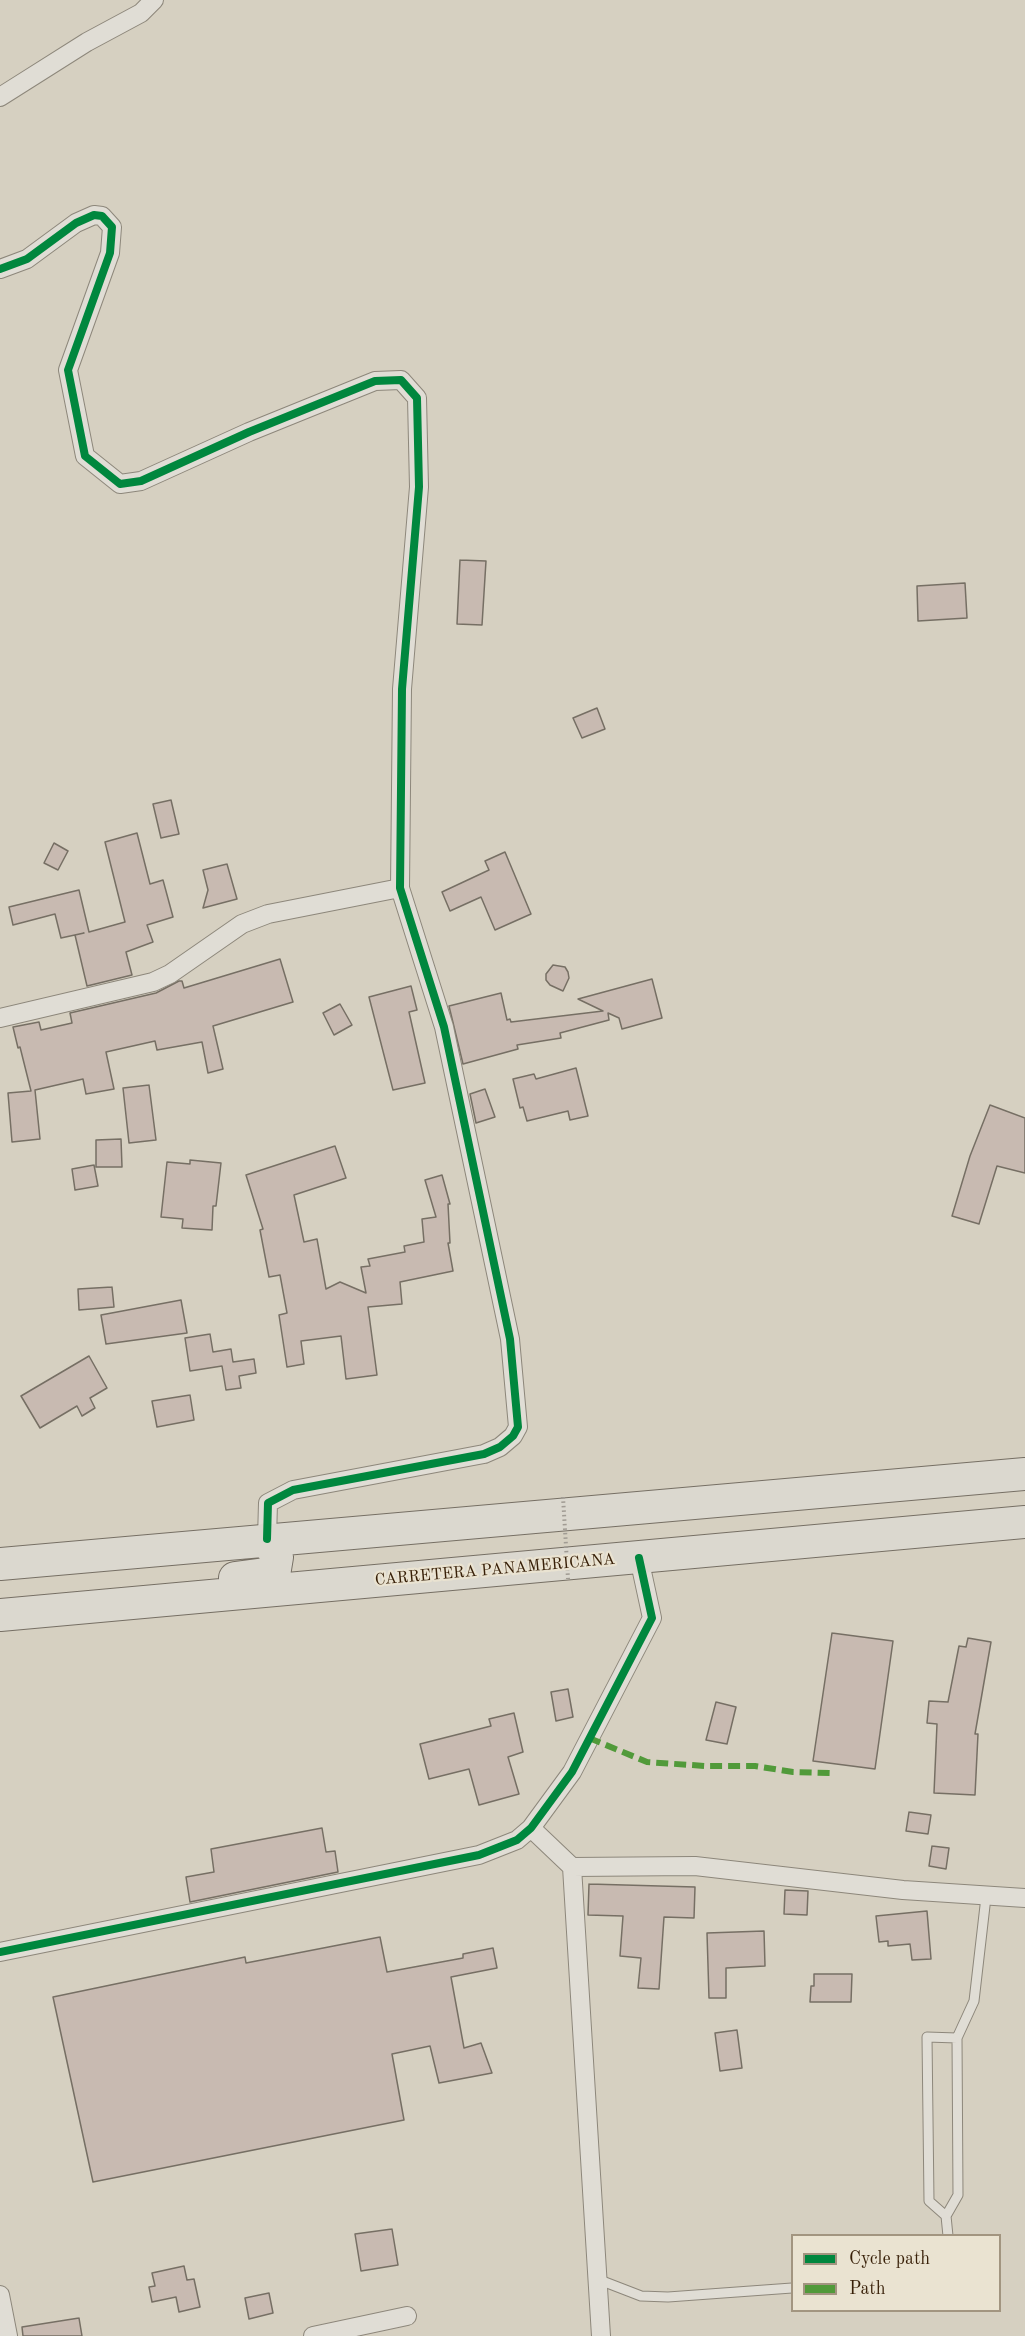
<!DOCTYPE html>
<style>
body{margin:0}
#map{position:relative;width:1025px;height:2336px;overflow:hidden;background:#d6d0c1;font-family:"Old Standard TT",serif}
canvas{display:block}
.legend{position:absolute;left:791px;top:2234px;width:210px;height:78px;box-sizing:border-box;background:#eae3d1;border:2px solid #a29580;margin:0;padding:8px 10px;list-style:none;font-size:18px;color:#371f07}
.legend li{display:flex;align-items:center;gap:12px;height:30px}
.legend b{width:30px;border:2px solid #a29580}
</style>
<div id="map">
<canvas width="1025" height="2336"></canvas>
<ul class="legend">
<li><b style="height:8px;background:#00873e"></b>Cycle path</li>
<li><b style="height:8px;background:#519a3a"></b>Path</li>
</ul>
</div>
<script>
const g = document.querySelector('canvas').getContext('2d');
g.lineJoin = 'round';
function fill(path, color) { g.fillStyle = color; g.fill(path, 'evenodd'); }
const shape = rows => new Path2D(rows.map(r => 'M' + r).join(''));
function strokePath(path, color, width, dash) { g.strokeStyle = color; g.lineWidth = width; g.lineCap = dash ? 'butt' : 'round'; g.setLineDash(dash || []); g.stroke(path); }
function write(font, color, halo, rows, align = 'center') {
  g.font = font + ' "Old Standard TT",serif'; g.lineWidth = 4.5; g.setLineDash([]); g.textBaseline = 'middle'; g.strokeStyle = halo; g.fillStyle = color; for (const [text, x, y, turn = 0] of rows) {
    g.save(); g.translate(x, y); g.rotate((+turn || 0) * Math.PI / 180); g.textAlign = isNaN(turn) ? turn : align; if (halo) g.strokeText(text, 0, 0); g.fillText(text, 0, 0); g.restore();
  }
}
const building = shape([
 [460,560,486,561,482,625,457,624,460,560],
 [965,583,967,618,918,621,917,586,965,583],
 [597,708,605,729,582,738,573,718,597,708],
 [171,800,179,834,161,838,153,804,171,800],
 [137,833,150,884,163,880,173,917,147,925,153,942,126,952,132,975,87,986,75,935,84,933,61,938,55,914,13,925,9,907,79,890,89,932,125,922,105,842,137,833],
 [54,843,68,851,58,870,44,863,54,843],
 [505,852,531,914,495,930,481,897,450,911,442,892,489,870,485,861,505,852],
 [227,864,237,899,203,908,208,890,203,870,227,864],
 [280,959,293,1002,213,1026,223,1069,208,1073,202,1042,157,1050,155,1041,106,1052,114,1089,86,1094,83,1079,35,1090,40,1139,12,1142,8,1093,31,1091,20,1047,18,1048,13,1027,39,1022,41,1030,72,1023,70,1013,156,993,179,981,182,981,184,988,280,959],
 [553,965,565,967,568,972,569,978,563,991,550,985,546,980,546,974,553,965],
 [652,979,662,1018,622,1029,619,1018,608,1013,609,1020,560,1033,561,1038,517,1045,518,1049,463,1064,449,1006,501,993,507,1020,510,1019,511,1022,603,1011,578,999,652,979],
 [411,986,417,1010,409,1012,425,1083,393,1090,369,997,411,986],
 [340,1004,352,1025,334,1035,323,1013,340,1004],
 [576,1068,588,1116,570,1120,568,1111,527,1121,523,1107,520,1108,513,1079,534,1074,536,1079,576,1068],
 [149,1085,156,1140,129,1143,123,1088,149,1085],
 [485,1089,495,1117,476,1123,470,1094,485,1089],
 [990,1105,1025,1118,1025,1173,997,1166,979,1224,952,1216,970,1156,990,1105],
 [121,1139,122,1167,96,1167,96,1140,121,1139],
 [335,1146,346,1178,294,1195,304,1242,317,1239,326,1289,340,1282,366,1293,361,1267,370,1266,368,1259,405,1252,404,1246,424,1242,422,1219,436,1217,425,1180,442,1175,450,1204,448,1204,450,1243,448,1243,453,1271,400,1282,402,1304,368,1307,377,1375,346,1379,341,1336,301,1341,304,1364,287,1367,279,1315,287,1313,280,1275,269,1277,260,1230,263,1229,246,1175,335,1146],
 [190,1160,221,1163,216,1206,213,1206,212,1230,182,1228,183,1219,161,1217,167,1162,190,1164,190,1160],
 [94,1165,98,1186,75,1190,72,1169,94,1165],
 [112,1287,114,1307,79,1310,78,1289,112,1287],
 [181,1300,187,1333,106,1344,101,1315,181,1300],
 [210,1334,213,1352,231,1349,233,1362,254,1359,256,1373,239,1376,241,1388,226,1390,222,1366,190,1371,185,1338,210,1334],
 [89,1356,107,1388,90,1398,95,1408,82,1416,77,1406,40,1428,21,1396,89,1356],
 [190,1395,194,1420,157,1427,152,1401,190,1395],
 [832,1633,893,1641,875,1769,813,1761,832,1633],
 [968,1638,991,1642,975,1734,978,1734,975,1795,934,1793,937,1724,927,1723,929,1701,948,1702,959,1646,966,1647,968,1638],
 [568,1689,573,1717,556,1721,551,1692,568,1689],
 [716,1702,736,1707,727,1744,706,1740,716,1702],
 [514,1713,523,1752,508,1757,519,1794,479,1805,469,1769,429,1779,420,1744,491,1726,489,1719,514,1713],
 [909,1812,931,1815,928,1834,906,1831,909,1812],
 [322,1828,326,1852,335,1851,338,1872,190,1902,186,1877,214,1872,211,1849,322,1828],
 [932,1846,949,1848,946,1869,929,1866,932,1846],
 [589,1884,695,1887,694,1918,664,1917,659,1989,638,1988,641,1958,620,1956,623,1916,588,1915,589,1884],
 [785,1890,808,1891,807,1915,784,1914,785,1890],
 [927,1911,931,1959,912,1960,910,1944,888,1946,888,1941,879,1942,876,1916,927,1911],
 [764,1931,765,1966,726,1968,726,1998,709,1998,707,1933,764,1931],
 [380,1937,387,1972,463,1958,463,1954,493,1948,497,1968,451,1977,464,2048,481,2043,492,2073,439,2083,430,2046,392,2054,404,2120,93,2182,53,1997,245,1957,246,1963,380,1937],
 [814,1974,852,1974,851,2002,810,2002,811,1986,814,1986,814,1974],
 [737,2030,742,2068,720,2071,715,2033,737,2030],
 [392,2229,398,2265,361,2271,355,2234,392,2229],
 [184,2266,187,2280,194,2279,200,2307,179,2312,176,2297,152,2302,149,2287,155,2286,152,2273,184,2266],
 [269,2293,273,2313,249,2319,245,2298,269,2293],
 [79,2318,82,2336,23,2336,22,2327,79,2318]
]);
fill(building, '#c8bab1');
strokePath(building, '#766f64', 1.5);
const service = shape([
 [946,2216,929,2201,927,2037,957,2038],
 [948,2236,946,2216,958,2195,957,2038,974,2001,986,1897],
 [597,2279,641,2296,668,2297,792,2288]
]);
const minor = shape([
 [0,97,87,42,141,13,154,0],
 [0,269,27,259,76,223,94,215,102,216,112,227,110,253,68,370,85,456,120,484,141,481,249,432,375,381,401,380,417,398,419,487,402,689,400,888,444,1027,510,1339,518,1427,513,1436,500,1447,484,1454,293,1490,268,1503,267,1539],
 [0,1018,153,982,170,974,242,924,268,914,400,888],
 [531,1828,572,1867,601,2336],
 [572,1867,695,1866,903,1890,1025,1898],
 [0,1952,479,1855,517,1840,531,1828,572,1772,652,1618,639,1558],
 [0,2295,8,2336],
 [313,2336,407,2316]
]);
const trunk = shape([
 [0,1564,1025,1474],
 [235,1578,265,1574,275,1569,277,1557,267,1539],
 [0,1615,1025,1522]
]);
strokePath(service, '#8d877b', 11);
strokePath(minor, '#8d877b', 20);
strokePath(trunk, '#766f64', 34);
strokePath(service, '#e0ddd5', 9);
strokePath(minor, '#e0ddd5', 18);
strokePath(trunk, '#dbd8cf', 32);
strokePath(shape([
 [563,1497,568,1579]
]), '#a09b93', 4, [1.5, 3]);
strokePath(shape([
 [589,1738,647,1762,705,1766,755,1766,793,1772,830,1773]
]), '#519a3a', 6, [12, 6]);
strokePath(shape([
 [0,269,27,259,76,223,94,215,102,216,112,227,110,253,68,370,85,456,120,484,141,481,249,432,375,381,401,380,417,398,419,487,402,689,400,888,444,1027,510,1339,518,1427,513,1436,500,1447,484,1454,293,1490,268,1503,267,1539],
 [0,1952,479,1855,517,1840,531,1828,572,1772,652,1618,639,1558]
]), '#00873e', 8);
write('16px', '#371f07', '#eae3d1', [
 ["CARRETERA PANAMERICANA",495,1570,-5]
]);
</script>
